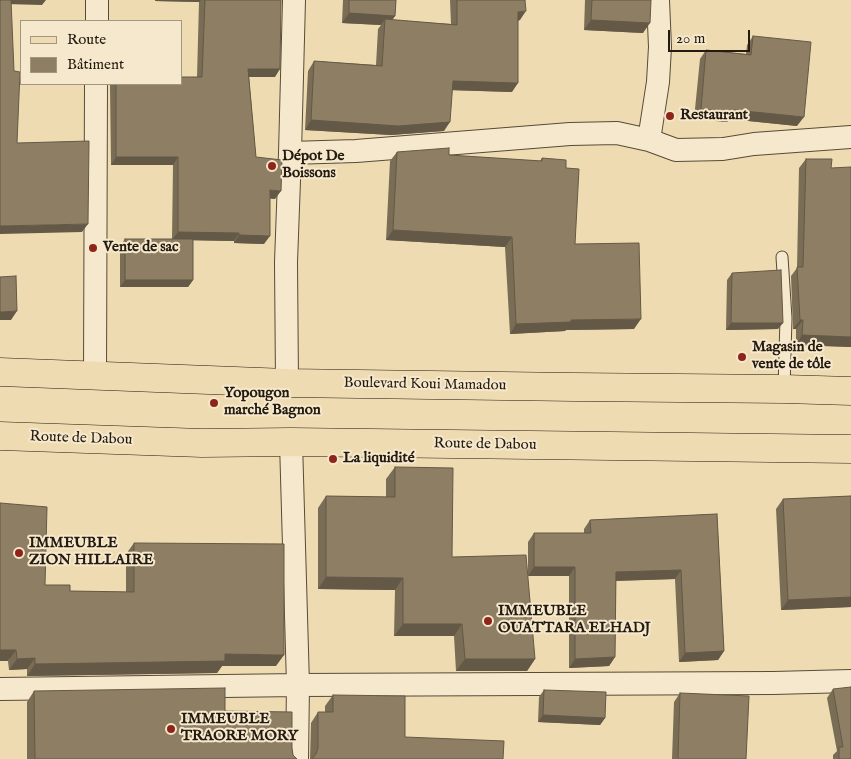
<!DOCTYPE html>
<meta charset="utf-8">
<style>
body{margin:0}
#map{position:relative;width:851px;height:759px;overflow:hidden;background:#efdbb2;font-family:"IM FELL English",serif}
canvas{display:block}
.legend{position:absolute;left:20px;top:20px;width:162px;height:65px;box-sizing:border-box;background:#f5e8cd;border:1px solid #a19681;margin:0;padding:6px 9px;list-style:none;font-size:15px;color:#241b10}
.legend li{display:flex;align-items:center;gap:10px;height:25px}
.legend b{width:25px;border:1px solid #a19681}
.scale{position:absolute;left:668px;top:30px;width:82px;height:22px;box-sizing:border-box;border:2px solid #241b10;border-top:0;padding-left:6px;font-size:15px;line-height:18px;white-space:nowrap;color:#241b10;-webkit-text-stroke:4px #f5e8cd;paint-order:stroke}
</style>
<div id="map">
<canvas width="851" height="759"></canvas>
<ul class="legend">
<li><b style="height:6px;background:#efdbb2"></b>Route</li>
<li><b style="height:14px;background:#8e7f64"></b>Bâtiment</li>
</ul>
<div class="scale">20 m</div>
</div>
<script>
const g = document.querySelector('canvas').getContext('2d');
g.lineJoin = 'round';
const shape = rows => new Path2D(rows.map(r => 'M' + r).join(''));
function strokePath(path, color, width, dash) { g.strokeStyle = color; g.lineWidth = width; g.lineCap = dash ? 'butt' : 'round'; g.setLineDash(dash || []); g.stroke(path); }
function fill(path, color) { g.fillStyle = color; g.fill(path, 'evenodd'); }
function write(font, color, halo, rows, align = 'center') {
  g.font = font + ' "IM FELL English",serif'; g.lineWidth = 4; g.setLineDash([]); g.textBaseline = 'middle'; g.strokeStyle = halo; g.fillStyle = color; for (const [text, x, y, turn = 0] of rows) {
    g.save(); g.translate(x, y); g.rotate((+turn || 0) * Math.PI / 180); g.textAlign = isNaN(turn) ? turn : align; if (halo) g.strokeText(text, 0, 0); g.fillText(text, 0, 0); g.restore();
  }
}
const lane = shape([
 [782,257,786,318,784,389]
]);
const street = shape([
 [97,21,97,0],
 [649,140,658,82,660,47,658,0],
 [290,153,356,151,570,134,617,133,649,140,676,150,723,149,754,144,851,137],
 [95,375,96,84],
 [287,383,286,262,290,153,294,0],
 [291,442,298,685,297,759],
 [0,689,298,685,773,683,851,681]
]);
const primary = shape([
 [0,372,287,383,574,387,784,389,851,391],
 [0,436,202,443,291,442,851,449]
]);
strokePath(lane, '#574b38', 13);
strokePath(street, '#574b38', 24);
strokePath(primary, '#241b10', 29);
strokePath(lane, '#f5e8cd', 11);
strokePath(street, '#f5e8cd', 22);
strokePath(primary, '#efdbb2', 28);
fill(shape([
 [155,0,281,0,275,77,249,77,256,157,275,199,270,198,264,244,234,243,234,241,193,240,193,280,188,287,120,287,120,246,125,239,172,239,173,165,111,165,110,85,111,84,181,84,197,77,199,2,155,1],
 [343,0,396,0,395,16,392,20,451,24,450,0,525,0,520,20,518,21,512,92,452,90,444,131,391,135,305,130,308,71,314,61,376,65,378,29,381,25,342,23],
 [585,0,651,0,643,33,584,30],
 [753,36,797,126,729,119,727,122,694,119,700,59,706,50,746,54,747,45],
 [397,152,540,161,542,158,566,168,575,244,634,329,566,330,565,331,510,334,505,247,386,240,390,161],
 [806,159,831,168,851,347,796,345,796,329,793,329,791,276,797,268,799,168],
 [732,273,778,329,726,330,727,280],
 [395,467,452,557,535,659,527,671,456,671,454,636,394,636,395,590,318,589,318,508,326,496,386,497,386,479],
 [851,496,851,607,781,610,776,509,783,499],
 [717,514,724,651,718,660,679,662,675,579,616,581,615,657,609,666,569,668,569,576,528,576,528,542,534,533,584,533,584,529,590,520],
 [134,543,276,666,222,666,217,673,27,676,27,669,9,670,8,661,45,585,70,591,126,592,126,554],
 [833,689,851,759,833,759,833,755,837,751,827,698],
 [544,690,605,718,600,725,538,722,539,697],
 [34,691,225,711,292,748,293,755,297,759,27,759,27,702],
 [680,693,746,759,672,759,674,702],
 [333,695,405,737,503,759,310,759,311,723,318,712,325,712,325,706]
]), '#7a6d56');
fill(shape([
 [8,0,46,0,42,5,5,4],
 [156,0,201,0,199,2,155,1],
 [526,11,520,20,511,21,518,12],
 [349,13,395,16,388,26,385,19,381,25,342,23],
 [591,20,650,23,643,33,584,30],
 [248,69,280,69,275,77,242,77],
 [453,81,518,83,512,92,446,90],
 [701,109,734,110,804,117,797,126,729,119,727,122,694,119],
 [311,120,450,122,444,131,391,135,305,130],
 [116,157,178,157,173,165,111,165],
 [270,190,281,191,275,199,264,198],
 [88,224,82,232,0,234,0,226],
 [393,230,512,237,505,247,386,240],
 [178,232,239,233,234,241,172,240],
 [239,235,270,236,264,244,234,243],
 [125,280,193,280,188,287,120,287],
 [17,311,11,320,0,320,0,312],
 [641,319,634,329,566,330,565,331,510,334,516,324,571,320],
 [800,320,803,320,796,329,793,329],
 [731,323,783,323,778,329,726,330],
 [802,335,851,337,851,347,796,345],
 [534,567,575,567,569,576,528,576],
 [681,570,675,579,609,581,616,572],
 [326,577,403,578,395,590,318,589],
 [851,597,851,607,781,610,788,600],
 [403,624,462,624,454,636,394,636],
 [0,650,16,650,8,661,0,661],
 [724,651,718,660,679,662,685,653],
 [225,654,284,655,276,666,222,666,217,673,27,676,35,664],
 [615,657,609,666,569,668,575,659],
 [35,658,27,669,9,670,17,659],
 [465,659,535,659,527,671,456,671],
 [543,715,605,718,600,725,538,722]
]), '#635946');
const building = shape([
 [0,0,11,0,14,71,20,72,17,143,89,141,88,224,0,226,0,0],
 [205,0,281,0,280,69,248,69,256,157,282,160,281,191,270,190,270,236,239,235,239,233,178,232,178,157,116,157,116,84,181,84,181,77,202,77,205,0],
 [349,0,396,0,395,16,349,13,349,0],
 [457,0,525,0,526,11,518,12,518,83,453,81,450,122,398,126,311,120,314,61,382,66,385,19,457,25,457,0],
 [592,0,651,0,650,23,591,20,592,0],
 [753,36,811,42,804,117,734,110,733,113,701,109,706,50,751,55,753,36],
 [449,148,449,155,542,161,542,158,566,160,566,168,579,169,575,244,639,243,641,319,571,320,571,322,516,324,512,237,393,230,397,152,449,148],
 [806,159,832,159,831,168,851,167,851,337,802,335,803,320,800,320,797,267,803,267,806,159],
 [125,239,193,239,193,280,125,280,125,239],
 [781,270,783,323,731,323,732,273,781,270],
 [16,276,17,311,0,312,0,277,16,276],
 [395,467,453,468,452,557,526,555,535,659,465,659,462,624,403,624,403,578,326,577,326,496,395,497,395,467],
 [851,496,851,597,788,600,783,499,851,496],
 [0,503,47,507,45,585,70,585,70,591,134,592,134,543,284,544,284,655,225,654,225,661,35,664,35,658,17,659,16,650,0,650,0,503],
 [717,514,724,651,685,653,681,570,616,572,615,657,575,659,575,567,534,567,534,533,591,533,590,520,717,514],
 [851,687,851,759,839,759,839,747,843,747,833,689,851,687],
 [225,688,225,711,292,712,292,748,293,755,297,759,35,759,34,691,225,688],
 [544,690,606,692,605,718,543,715,544,690],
 [680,693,749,696,746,759,678,759,680,693],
 [333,695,405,696,405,737,504,741,503,759,312,759,316,754,318,748,318,712,333,712,333,695]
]);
fill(building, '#8e7f64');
strokePath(building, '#635946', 1);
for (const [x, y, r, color] of [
 [670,116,5,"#8f2418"],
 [272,166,5,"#8f2418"],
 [93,248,5,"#8f2418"],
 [742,357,5,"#8f2418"],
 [214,403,5,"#8f2418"],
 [333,459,5,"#8f2418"],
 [19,553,5,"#8f2418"],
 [488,621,5,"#8f2418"],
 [171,729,5,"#8f2418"]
]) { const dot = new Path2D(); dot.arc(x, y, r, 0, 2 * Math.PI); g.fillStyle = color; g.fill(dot); strokePath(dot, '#f5e8cd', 2); }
write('bold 15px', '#241b10', '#f5e8cd', [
 ["Restaurant",680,116],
 ["Dépot De",282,157],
 ["Boissons",282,174],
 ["Vente de sac",103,248],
 ["Magasin de",752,348],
 ["vente de tôle",752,365],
 ["Yopougon",224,394],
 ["marché Bagnon",224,411],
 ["La liquidité",343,459],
 ["IMMEUBLE",29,544],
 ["ZION HILLAIRE",29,561],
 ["IMMEUBLE",498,612],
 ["OUATTARA ELHADJ",498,629],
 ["IMMEUBLE",181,720],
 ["TRAORE MORY",181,737]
], 'left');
write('15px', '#241b10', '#f5e8cd', [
 ["Boulevard Koui Mamadou",425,385,1],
 ["Route de Dabou",81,439,2],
 ["Route de Dabou",485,445,1]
]);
</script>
